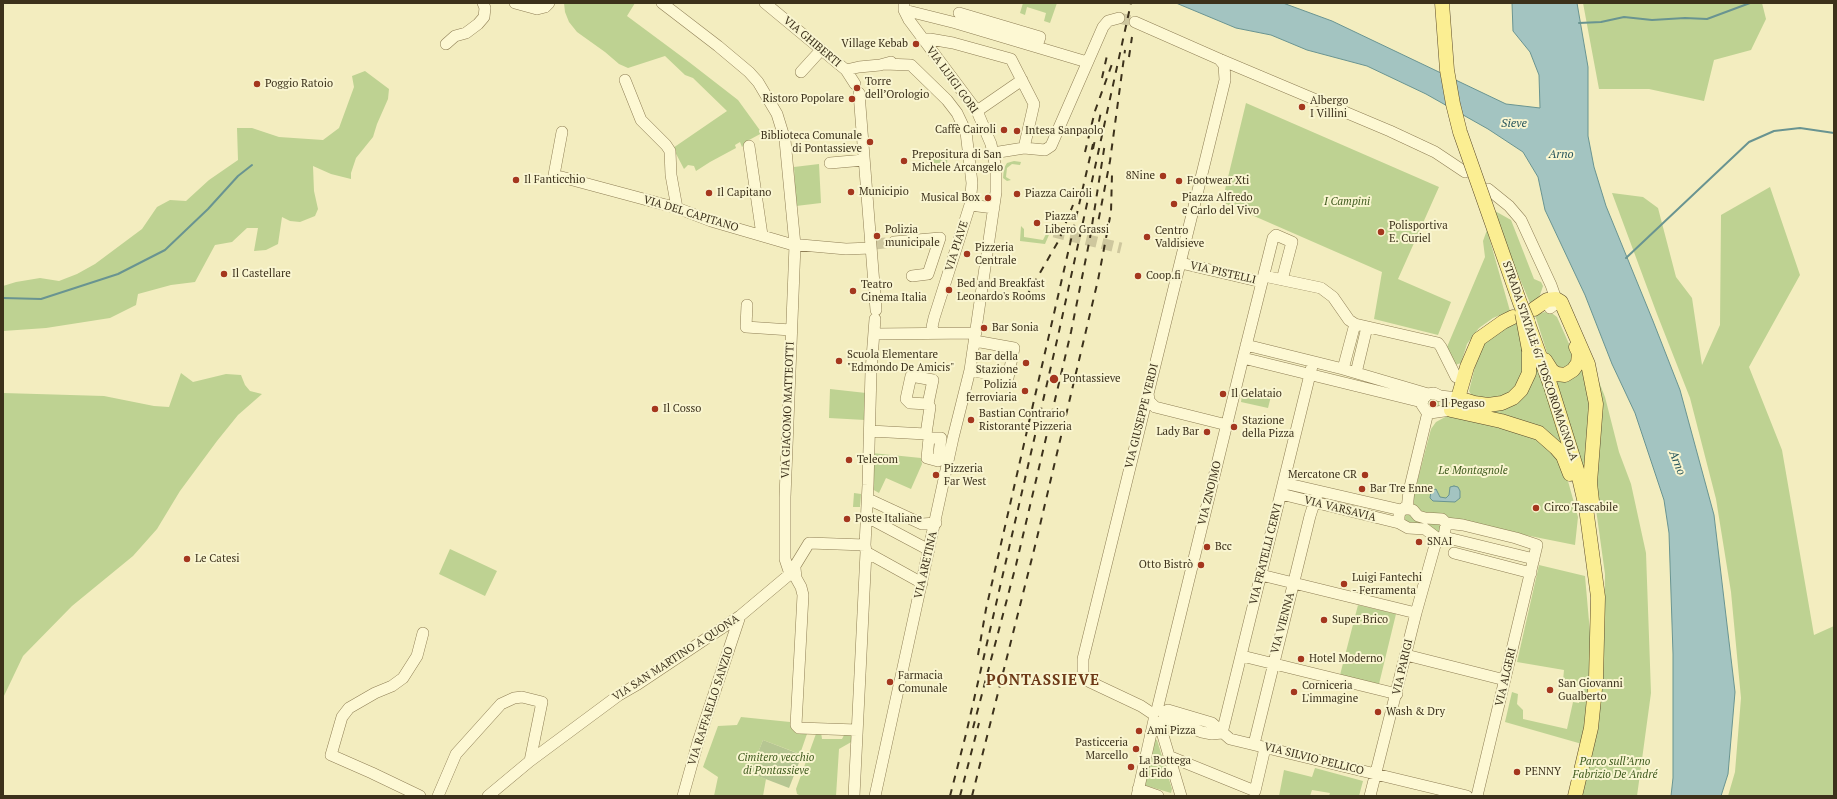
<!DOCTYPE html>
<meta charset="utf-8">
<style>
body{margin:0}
#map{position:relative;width:1837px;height:799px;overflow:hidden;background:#f3edbf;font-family:"PT Serif",serif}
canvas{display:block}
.frame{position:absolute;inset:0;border:4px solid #3c311b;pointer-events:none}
</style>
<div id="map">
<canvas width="1837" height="799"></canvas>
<div class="frame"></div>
</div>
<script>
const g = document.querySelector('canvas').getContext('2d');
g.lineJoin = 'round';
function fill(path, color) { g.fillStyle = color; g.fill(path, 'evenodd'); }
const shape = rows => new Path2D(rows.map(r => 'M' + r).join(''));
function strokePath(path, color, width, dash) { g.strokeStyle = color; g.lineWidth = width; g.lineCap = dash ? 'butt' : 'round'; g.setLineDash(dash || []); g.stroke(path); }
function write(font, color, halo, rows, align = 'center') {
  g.font = font + ' "PT Serif",serif'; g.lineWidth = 4; g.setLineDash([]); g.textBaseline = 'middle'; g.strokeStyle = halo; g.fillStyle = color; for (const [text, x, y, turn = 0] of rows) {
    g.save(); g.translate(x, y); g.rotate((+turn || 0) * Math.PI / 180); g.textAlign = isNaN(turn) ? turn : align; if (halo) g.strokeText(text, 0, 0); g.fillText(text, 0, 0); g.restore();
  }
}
fill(shape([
 [564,3,635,3,627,16,689,62,738,100,759,129,764,132,749,140,742,147,740,142,735,145,736,148,710,162,696,171,694,166,688,165,684,169,673,148,727,111,693,78,685,75,665,56,628,68,619,64,605,52,577,32,569,22,565,12],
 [1023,3,1057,3,1050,23,1044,21,1046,13,1027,7,1025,15,1020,13],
 [1583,3,1762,3,1766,19,1751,50,1714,60,1704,101,1649,89,1599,89],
 [365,71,389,89,388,99,377,124,373,137,356,158,351,173,351,179,331,174,313,166,314,191,318,209,315,216,300,222,290,221,282,217,278,244,266,250,254,251,258,228,247,228,232,242,215,245,195,282,171,285,138,294,136,305,110,318,46,328,3,331,3,286,16,282,40,278,59,281,77,274,95,264,142,229,157,207,170,200,186,201,209,180,238,160,237,128,252,128,279,137,323,140,339,128,354,87,352,76],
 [1246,103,1439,187,1398,279,1451,302,1438,335,1374,319,1382,272,1222,202],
 [933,152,948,153,947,164,932,163],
 [1014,161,1021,162,1020,165,1012,164,1007,168,1006,177,1011,180,1007,181,1003,178,1004,168,1007,163],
 [819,164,821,203,796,206,794,167],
 [1770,187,1800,275,1749,367,1782,450,1814,635,1834,626,1834,796,1728,796,1735,772,1741,698,1731,592,1716,499,1690,398,1657,314,1612,193,1643,197,1658,208,1676,277,1692,298,1702,365,1720,325,1721,215],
 [1495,211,1511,220,1534,279,1541,282,1543,286,1540,295,1538,299,1530,303,1508,251],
 [1053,220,1055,221,1045,244,1020,241,1021,226,1024,229,1024,237,1043,240],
 [1487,230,1510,311,1493,318,1479,328,1467,344,1461,363,1455,365,1447,347,1485,257,1483,241],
 [1545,312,1553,314,1557,317,1574,355,1574,361,1562,371,1551,365,1535,315],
 [1516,322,1521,335,1525,375,1504,399,1472,396,1469,391,1475,367,1484,341],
 [1588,354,1605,397,1619,452,1631,484,1646,553,1651,693,1637,796,1582,796,1596,731,1604,642,1605,574,1595,502],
 [1583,361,1591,400,1587,478,1552,377],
 [1535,364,1543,385,1566,453,1478,407,1496,408],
 [181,373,193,382,226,374,241,375,245,385,250,391,262,394,238,415,217,441,180,491,157,529,133,556,72,606,23,656,3,698,3,393,104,396,154,406,169,407],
 [830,389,866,393,865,420,829,418],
 [1243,389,1271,396,1268,408,1241,402],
 [1428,397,1439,400,1439,407,1431,410,1426,401],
 [1447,416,1521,431,1538,440,1554,454,1566,474,1578,517,1575,545,1425,515,1414,507,1414,494,1431,429,1436,422],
 [872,453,921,458,922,464,911,489,886,478,879,493,872,489],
 [854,493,861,494,860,507,853,507],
 [1407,512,1440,522,1440,534,1405,522,1404,514],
 [450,549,497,571,485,596,439,574],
 [1539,565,1585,576,1591,644,1589,693,1582,744,1505,722,1512,692,1518,694,1517,704,1523,710,1523,719,1567,729,1573,702,1579,703,1582,686,1570,686,1563,681,1564,670,1517,662],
 [1358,605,1396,614,1379,684,1340,675],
 [741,717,790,722,793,729,808,731,800,754,763,740,750,773,766,779,763,796,714,796,718,777,703,767,718,726,737,725],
 [817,731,821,732,822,739,842,739,845,733,851,733,853,741,839,749,836,796,801,796,797,794,796,789],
 [1154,739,1157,740,1172,789,1171,793,1144,785],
 [1315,768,1363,781,1359,796,1329,796,1330,793,1312,790,1310,796,1279,796,1284,770,1312,777]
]), '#bed292');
fill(shape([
 [763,740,802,755,789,788,750,773]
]), '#b6c692');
const water = shape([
 [1176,3,1283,3,1332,21,1506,104,1540,108,1539,75,1530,52,1513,31,1512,3,1577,3,1588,67,1588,136,1594,167,1606,206,1653,321,1680,390,1714,515,1735,692,1728,774,1721,796,1671,796,1673,778,1673,654,1669,533,1664,500,1635,413,1612,364,1585,295,1545,210,1538,177,1523,152,1488,129,1426,94,1367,66,1307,50,1271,35,1236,28,1176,3],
 [1454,486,1458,487,1460,491,1460,498,1455,502,1433,501,1430,498,1431,491,1436,489,1440,497,1446,498,1449,495,1450,487,1454,486]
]);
fill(water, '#a3c4c1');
strokePath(water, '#699491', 1);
strokePath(shape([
 [1579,23,1601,22,1624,17,1652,20,1685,18,1707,19,1750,3],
 [1626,258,1749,142,1774,131,1800,128,1834,133],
 [3,298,41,299,118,274,165,250,208,209,238,176,252,165]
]), '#699491', 2);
strokePath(shape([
 [1119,18,1135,22],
 [1054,232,1121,248],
 [875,244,894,242]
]), '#cec79e', 11, [11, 5.5]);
const minor = shape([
 [515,3,537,9,545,7,549,3],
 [662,3,718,46,749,72,758,82,777,114,785,140,795,245,785,497,785,559,790,574],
 [765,3,846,70,855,84],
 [904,10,956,23,1087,62],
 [959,13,1040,37,1037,46],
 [1135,22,1219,59,1390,131,1435,152,1465,172],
 [923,39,930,39,953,43,1011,59,1034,104,1024,148],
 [446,44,455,36,466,33,478,24,484,17,485,8,483,3],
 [884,64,911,65,947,100,957,113,966,132,972,183,970,205,934,318,932,327,934,332],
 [846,70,859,67,880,65,891,62],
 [801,72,821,50],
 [625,80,641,120,666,145,670,151,671,175,677,208],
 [859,93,876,310],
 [977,111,1022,80],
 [562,132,554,175,677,208,711,221,790,244,846,249,871,248],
 [749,146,762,235],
 [993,153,1024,148,1045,150,1051,146,1103,27,1108,21,1119,18],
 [830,163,864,160],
 [1488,189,1509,206,1521,220,1551,285,1556,299,1554,305,1550,308],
 [970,205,994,208],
 [894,242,940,238,928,274,912,276],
 [1185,264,1262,282],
 [1264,276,1321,288,1333,297,1349,320,1355,324,1438,343,1441,347,1456,377,1464,379],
 [747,305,746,327,791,330],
 [874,334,976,333],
 [1246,345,1343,369,1428,394,1434,393,1440,396,1458,398,1457,404,1451,410,1430,413,1426,411,1422,405,1423,399,1428,394],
 [1243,358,1422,402],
 [1343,369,1355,324],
 [970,370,1008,378,1014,348,975,341],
 [1356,373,1367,327],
 [1148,393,1149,401,1155,407,1227,425],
 [870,431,926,434,930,407,928,404,933,380,911,376,906,399,910,403,928,404],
 [926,434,929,438,927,458,938,461,941,438,929,438],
 [1284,483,1401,510],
 [1281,494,1399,523],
 [868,499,922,524,936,523],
 [1404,508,1413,510,1418,516,1425,518,1442,519,1446,523,1444,537,1437,538,1425,529,1408,528,1399,523,1399,514,1404,508],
 [1407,509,1409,491,1428,412],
 [867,517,929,550],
 [1446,523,1463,525,1516,538,1537,545,1477,796],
 [1444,537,1534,559],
 [866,552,922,583],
 [1454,553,1531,573],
 [795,568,796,578,801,587,803,595,796,725,799,728,857,730],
 [1261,575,1416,613],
 [1406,655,1505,680],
 [1242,656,1397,694],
 [1157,710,1243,358,1273,238,1276,235,1292,242,1282,280],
 [1163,713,1168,710,1212,723,1230,739,1467,796],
 [1153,714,1141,706,1088,681,1083,673,1083,659,1225,80,1224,65,1219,59],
 [1164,718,1202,732,1212,734,1222,733],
 [1159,722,1181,796],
 [1222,733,1313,362],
 [1254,744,1310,516,1318,491],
 [1171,757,1255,791,1265,748],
 [1138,789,1158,796],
 [420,796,372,773,331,755,342,717,349,708,375,693,392,686,403,678,417,656,423,633],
 [438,796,456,754,501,704,514,698,522,697,542,702,530,761],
 [488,796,530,761,619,695,638,684,740,616,790,574,809,543,865,545],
 [683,796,698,742,740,616],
 [854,796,866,552,865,545,868,485,871,371,875,319],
 [875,796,953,438,970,370,996,192,996,169,991,144,977,111,909,20,904,10,904,3],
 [1137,796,1154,720],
 [1370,796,1416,613,1437,538]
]);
const major = shape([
 [1534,309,1547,300,1556,299,1561,302,1588,364,1596,404,1590,483,1592,501],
 [1513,317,1503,322,1479,339,1467,367,1458,398,1474,403,1488,405,1502,403,1513,398,1521,390,1529,373,1529,350],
 [1528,323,1551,387,1578,473,1586,508,1598,597,1596,679,1591,728,1575,796],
 [1545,360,1552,371,1557,374,1565,375,1573,370,1578,363,1579,353,1576,347],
 [1451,410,1501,421,1539,433,1556,448,1563,456,1570,474]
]);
strokePath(minor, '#8e7e55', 12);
strokePath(major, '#5b4a2a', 15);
strokePath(minor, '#fdf8d3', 11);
strokePath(major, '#fbee92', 14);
strokePath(shape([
 [1129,57,1132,37],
 [1102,78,1108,51],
 [1093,149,1101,112],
 [1085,152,1095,111,1112,64],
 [1096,233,1110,161,1125,50],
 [1026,297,1059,240,1073,205],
 [978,655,986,609,1093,144],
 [973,728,1016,565,1071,332,1090,238,1105,143],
 [950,796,966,734,1058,336,1131,3],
 [960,796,979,723],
 [972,796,1036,542,1098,280,1111,212,1112,174]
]), '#3c311b', 2, [7, 7]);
const majorBridge = shape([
 [1442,3,1447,70,1453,104,1460,132,1520,303,1528,322],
 [1522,313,1529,350]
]);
strokePath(majorBridge, '#5b4a2a', 15, []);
strokePath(majorBridge, '#fbee92', 14);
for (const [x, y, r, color] of [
 [916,44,4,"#a4371e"],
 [257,84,4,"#a4371e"],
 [857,88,4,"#a4371e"],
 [852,99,4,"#a4371e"],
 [1302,107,4,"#a4371e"],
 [1004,130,4,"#a4371e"],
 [1017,131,4,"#a4371e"],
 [870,142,4,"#a4371e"],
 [904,161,4,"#a4371e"],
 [1163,176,4,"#a4371e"],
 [516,180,4,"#a4371e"],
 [1179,181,4,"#a4371e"],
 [851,192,4,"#a4371e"],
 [709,193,4,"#a4371e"],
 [1017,194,4,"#a4371e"],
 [988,198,4,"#a4371e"],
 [1174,204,4,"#a4371e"],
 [1037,223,4,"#a4371e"],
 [1381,232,4,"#a4371e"],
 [877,236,4,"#a4371e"],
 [1147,237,4,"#a4371e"],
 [967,254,4,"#a4371e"],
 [224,274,4,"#a4371e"],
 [1138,276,4,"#a4371e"],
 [949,290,4,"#a4371e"],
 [853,291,4,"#a4371e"],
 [984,328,4,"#a4371e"],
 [839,361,4,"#a4371e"],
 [1026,363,4,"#a4371e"],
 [1054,379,5,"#a4371e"],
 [1025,391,4,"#a4371e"],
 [1223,394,4,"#a4371e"],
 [1433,404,4,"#a4371e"],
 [655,409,4,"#a4371e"],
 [971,420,4,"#a4371e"],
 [1234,427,4,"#a4371e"],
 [1207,432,4,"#a4371e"],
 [849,460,4,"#a4371e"],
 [936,475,4,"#a4371e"],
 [1365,475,4,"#a4371e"],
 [1362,489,4,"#a4371e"],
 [1536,508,4,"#a4371e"],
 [847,519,4,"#a4371e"],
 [1419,542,4,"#a4371e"],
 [1207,547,4,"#a4371e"],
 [187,559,4,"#a4371e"],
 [1201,565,4,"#a4371e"],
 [1344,584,4,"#a4371e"],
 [1324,620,4,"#a4371e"],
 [1301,659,4,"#a4371e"],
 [890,682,4,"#a4371e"],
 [1550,690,4,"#a4371e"],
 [1294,692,4,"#a4371e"],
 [1378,712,4,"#a4371e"],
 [1139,731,4,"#a4371e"],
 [1136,749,4,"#a4371e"],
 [1131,767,4,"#a4371e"],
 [1517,772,4,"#a4371e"]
]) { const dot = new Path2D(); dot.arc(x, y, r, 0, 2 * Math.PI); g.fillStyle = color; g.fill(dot); strokePath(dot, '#f9f5d0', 1.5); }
write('11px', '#3c311b', '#f9f5d0', [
 ["VIA GHIBERTI",812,42,40],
 ["VIA LUIGI GORI",952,80,54],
 ["VIA DEL CAPITANO",691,214,17],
 ["VIA PIAVE",957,246,-72],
 ["VIA PISTELLI",1223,273,13],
 ["STRADA STATALE 67 TOSCOROMAGNOLA",1540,361,71],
 ["VIA GIACOMO MATTEOTTI",788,410,-88],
 ["VIA GIUSEPPE VERDI",1142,416,-76],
 ["VIA ZNOJMO",1210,493,-76],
 ["VIA VARSAVIA",1340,509,14],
 ["VIA FRATELLI CERVI",1266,554,-76],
 ["VIA ARETINA",926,565,-77],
 ["VIA VIENNA",1283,623,-75],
 ["VIA SAN MARTINO A QUONA",676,658,-33],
 ["VIA PARIGI",1403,667,-77],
 ["VIA ALGERI",1506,677,-77],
 ["VIA RAFFAELLO SANZIO",711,706,-72],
 ["VIA SILVIO PELLICO",1314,759,14]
]);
write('11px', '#3c311b', '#f9f5d0', [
 ["Village Kebab",908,44,"right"],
 ["Torre",865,82],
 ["dell’Orologio",865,95],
 ["Poggio Ratoio",265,84],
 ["Ristoro Popolare",844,99,"right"],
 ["Albergo",1310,101],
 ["I Villini",1310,114],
 ["Caffè Cairoli",996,130,"right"],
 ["Intesa Sanpaolo",1025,131],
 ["Biblioteca Comunale",862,136,"right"],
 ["di Pontassieve",862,149,"right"],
 ["Prepositura di San",912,155],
 ["Michele Arcangelo",912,168],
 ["8Nine",1155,176,"right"],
 ["Il Fanticchio",524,180],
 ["Footwear Xti",1187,181],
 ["Municipio",859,192],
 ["Il Capitano",717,193],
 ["Piazza Cairoli",1025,194],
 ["Musical Box",980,198,"right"],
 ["Piazza Alfredo",1182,198],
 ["e Carlo del Vivo",1182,211],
 ["Piazza",1045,217],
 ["Libero Grassi",1045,230],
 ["Polisportiva",1389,226],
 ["E. Curiel",1389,239],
 ["Polizia",885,230],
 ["municipale",885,243],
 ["Centro",1155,231],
 ["Valdisieve",1155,244],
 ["Pizzeria",975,248],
 ["Centrale",975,261],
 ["Il Castellare",232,274],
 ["Coop.fi",1146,276],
 ["Bed and Breakfast",957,284],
 ["Leonardo's Rooms",957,297],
 ["Teatro",861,285],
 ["Cinema Italia",861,298],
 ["Bar Sonia",992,328],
 ["Scuola Elementare",847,355],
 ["\"Edmondo De Amicis\"",847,368],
 ["Bar della",1018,357,"right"],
 ["Stazione",1018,370,"right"],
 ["Pontassieve",1063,379],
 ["Polizia",1017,385,"right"],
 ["ferroviaria",1017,398,"right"],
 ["Il Gelataio",1231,394],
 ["Il Pegaso",1441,404],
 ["Il Cosso",663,409],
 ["Bastian Contrario",979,414],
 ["Ristorante Pizzeria",979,427],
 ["Stazione",1242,421],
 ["della Pizza",1242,434],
 ["Lady Bar",1199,432,"right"],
 ["Telecom",857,460],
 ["Pizzeria",944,469],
 ["Far West",944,482],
 ["Mercatone CR",1357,475,"right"],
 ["Bar Tre Enne",1370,489],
 ["Circo Tascabile",1544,508],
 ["Poste Italiane",855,519],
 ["SNAI",1427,542],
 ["Bcc",1215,547],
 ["Le Catesi",195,559],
 ["Otto Bistrò",1193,565,"right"],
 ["Luigi Fantechi",1352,578],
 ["- Ferramenta",1352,591],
 ["Super Brico",1332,620],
 ["Hotel Moderno",1309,659],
 ["Farmacia",898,676],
 ["Comunale",898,689],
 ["San Giovanni",1558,684],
 ["Gualberto",1558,697],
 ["Corniceria",1302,686],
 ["L'immagine",1302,699],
 ["Wash & Dry",1386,712],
 ["Ami Pizza",1147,731],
 ["Pasticceria",1128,743,"right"],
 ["Marcello",1128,756,"right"],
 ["La Bottega",1139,761],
 ["di Fido",1139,774],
 ["PENNY",1525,772]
], 'left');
write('italic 11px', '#405b1f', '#f9f5d0', [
 ["I Campini",1347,202],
 ["Le Montagnole",1473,471],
 ["Cimitero vecchio",776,758],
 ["di Pontassieve",776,771],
 ["Parco sull’Arno",1615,762],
 ["Fabrizio De André",1615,775]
]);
write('italic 12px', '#29575d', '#f9f5d0', [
 ["Sieve",1514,124],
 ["Arno",1561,155],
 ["Arno",1677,463,69]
]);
g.letterSpacing = '1px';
write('bold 15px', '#6d3916', '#f9f5d0', [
 ["PONTASSIEVE",1043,681]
]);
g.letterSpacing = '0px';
</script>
